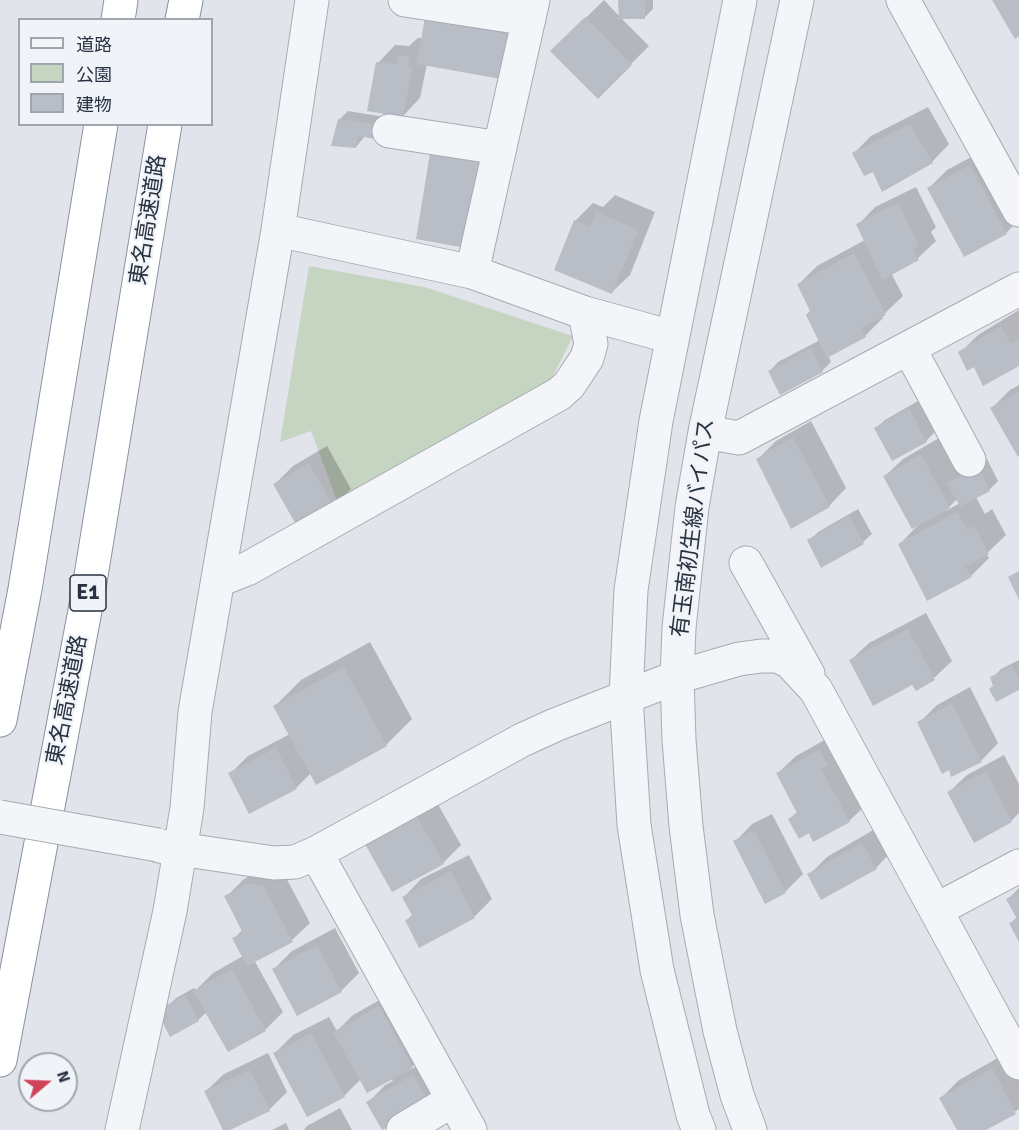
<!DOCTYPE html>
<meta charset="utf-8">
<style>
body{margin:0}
#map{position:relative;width:1019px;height:1130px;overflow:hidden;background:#e1e4ea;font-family:Signika,"Noto Sans JP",sans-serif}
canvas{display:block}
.legend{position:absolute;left:18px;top:18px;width:195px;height:108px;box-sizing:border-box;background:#f0f3f7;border:2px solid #a0a6ae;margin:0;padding:8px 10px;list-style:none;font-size:18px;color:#293241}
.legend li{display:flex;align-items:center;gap:12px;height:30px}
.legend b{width:30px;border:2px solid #a0a6ae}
.north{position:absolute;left:18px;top:1052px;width:60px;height:60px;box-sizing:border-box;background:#f0f3f7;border:2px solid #a0a6ae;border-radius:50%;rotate:71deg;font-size:16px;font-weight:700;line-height:24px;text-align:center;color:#293241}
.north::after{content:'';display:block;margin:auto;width:21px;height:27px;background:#d0445a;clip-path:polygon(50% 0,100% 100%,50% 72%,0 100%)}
</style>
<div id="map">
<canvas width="1019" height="1130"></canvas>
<ul class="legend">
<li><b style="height:8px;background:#f3f5f8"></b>道路</li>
<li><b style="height:16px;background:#c6d4c2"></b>公園</li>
<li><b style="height:16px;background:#b8bdc6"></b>建物</li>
</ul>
<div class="north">N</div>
</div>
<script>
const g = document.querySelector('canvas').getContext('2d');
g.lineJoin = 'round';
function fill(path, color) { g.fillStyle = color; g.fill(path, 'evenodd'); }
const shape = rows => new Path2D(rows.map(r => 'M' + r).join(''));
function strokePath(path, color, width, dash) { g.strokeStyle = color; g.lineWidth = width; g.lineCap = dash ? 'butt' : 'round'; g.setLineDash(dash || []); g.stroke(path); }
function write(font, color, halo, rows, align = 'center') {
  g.font = font + ' Signika,"Noto Sans JP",sans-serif'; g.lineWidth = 4.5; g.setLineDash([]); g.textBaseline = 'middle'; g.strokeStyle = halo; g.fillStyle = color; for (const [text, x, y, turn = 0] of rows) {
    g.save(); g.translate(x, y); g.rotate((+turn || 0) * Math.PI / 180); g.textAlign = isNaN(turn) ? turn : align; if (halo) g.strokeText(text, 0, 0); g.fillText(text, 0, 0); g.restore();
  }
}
fill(shape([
 [309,266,424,287,573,336,551,380,340,509,311,431,280,442]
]), '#c6d4c2');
fill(shape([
 [604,0,620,17,620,0,653,0,653,9,645,17,621,18,649,46,598,97,552,51],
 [418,38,423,38,427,64,420,98,403,116,378,63,395,45,409,46],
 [928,107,949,144,932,162,874,170,853,154,871,136],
 [348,111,391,118,365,136,356,147,339,120],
 [988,148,1019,220,1006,233,929,188,947,170],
 [916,187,936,227,931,232,936,241,918,258,891,273,903,296,882,316,883,318,865,336,828,355,831,362,822,371,770,371,778,362,820,340,812,311,799,284,817,266,865,240,858,225,875,207],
 [615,195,655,212,630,275,612,292,575,221,593,203,603,207],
 [1019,310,1019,365,975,365,960,353,978,335],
 [1019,385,1019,455,992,408,1010,390],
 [918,401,935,432,926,441,876,428,885,420],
 [811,421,846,488,829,506,758,459,776,441],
 [939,438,959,474,987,459,998,481,989,490,976,497,985,514,992,509,1006,535,986,554,989,558,971,576,900,544,920,523,885,476,903,459],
 [957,499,960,503,946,511,946,510],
 [327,446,351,489,334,506,275,484,293,466],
 [858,509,872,534,863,542,809,541,818,532],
 [926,613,952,661,934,678,851,660,869,643],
 [370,642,412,719,386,745,311,773,297,787,250,812,230,774,248,756,290,734,275,706,301,680],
 [1019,660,1019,688,994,685,992,678,1001,669],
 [970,687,998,743,981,761,919,723,937,705],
 [837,733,867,804,849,821,790,819,798,811,778,773,796,756],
 [1004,755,1019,784,1019,813,1011,821,949,792,967,775],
 [435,799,461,845,443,863,367,844],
 [772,814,803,874,785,892,765,902,735,842,752,824],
 [880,826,893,850,876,868,809,875,827,857],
 [469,855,492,899,474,917,407,920,413,914,404,897,421,879],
 [266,867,281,868,310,923,292,940,254,960,283,1012,265,1030,207,1012,198,1020,167,1007,176,998,194,988,196,990,213,973,243,956,234,939,243,929,226,897,244,879],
 [1019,888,1019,939,1011,923,1018,916,1008,899],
 [335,928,359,973,341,991,274,969,292,951],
 [397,990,430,1049,408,1071,431,1059,445,1084,428,1102,368,1103,385,1085,393,1081,391,1078,361,1079,344,1096,275,1053,293,1035,329,1017,337,1031,353,1015],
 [1010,1051,1019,1068,1019,1109,983,1130,959,1130,941,1098,959,1080],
 [268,1053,287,1092,269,1110,225,1130,206,1091,224,1074],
 [340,1108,352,1130,304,1130,307,1126],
 [286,1123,289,1130,272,1130]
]), '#0003');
fill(shape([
 [618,0,645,0,645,19,619,19],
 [992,0,1019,0,1019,36,1015,39],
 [425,17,486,29,488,22,511,27,501,79,417,64],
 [585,17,632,65,598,99,550,51],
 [398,55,410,56,408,66,412,67,403,117,367,111,376,62,397,64],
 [338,119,383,126,381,140,358,136,356,148,331,146],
 [910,124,933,163,882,192,873,172,864,176,852,153],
 [430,153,481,161,466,248,416,239],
 [970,165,1007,234,964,257,927,188],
 [898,203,919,246,913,249,919,260,882,280,856,224],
 [596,212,638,230,612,294,554,270,574,220,590,227],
 [854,253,886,315,862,328,866,337,827,358,806,315,810,311,797,284],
 [1001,326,1010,344,1019,339,1019,366,983,386,974,367,967,371,958,352],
 [811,348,823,372,780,395,768,371],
 [1019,391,1019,456,1018,457,990,408],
 [909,408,927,442,892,461,874,428],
 [793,437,830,507,791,529,756,459],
 [921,455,950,508,912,529,883,476],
 [309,463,334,508,298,528,273,484],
 [978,466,990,491,960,507,947,483],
 [957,512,967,530,974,525,989,554,965,567,972,577,927,601,898,544],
 [849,516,864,544,821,568,807,540],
 [1019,571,1019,600,1008,577],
 [908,629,935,680,916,691,912,685,873,706,849,660],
 [1012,666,1019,679,1019,690,996,702,989,689,993,686,990,677],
 [344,667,387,746,316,785,273,706],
 [952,704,982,762,951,777,949,770,942,774,917,722],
 [276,748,297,789,249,814,228,773],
 [819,750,828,765,821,769,850,822,813,842,809,833,799,839,788,819,797,813,776,773],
 [986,771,1012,822,974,843,947,792],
 [417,816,444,864,392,892,365,844],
 [754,830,786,893,765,904,733,841],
 [862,843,877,869,821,900,807,874],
 [451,871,475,918,419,948,405,920,413,917,402,897],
 [247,884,263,885,293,942,247,966,232,938,243,933,224,896],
 [1019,892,1019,942,1009,923,1017,919,1006,899],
 [317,945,342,992,297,1016,272,969],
 [232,969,266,1031,228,1052,193,991],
 [185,995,199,1021,170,1037,163,1023,165,1006],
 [379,1006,413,1068,367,1093,333,1032],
 [311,1033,345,1097,307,1117,273,1053],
 [992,1068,1016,1114,986,1130,957,1130,939,1098],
 [250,1070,270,1111,230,1130,223,1130,204,1091],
 [413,1075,429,1103,382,1130,366,1102]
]), '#b8bdc6');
const minor = shape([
 [405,0,529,19],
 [903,0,1019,210],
 [389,131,500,148],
 [278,230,472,272,585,313,672,337],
 [472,272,533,0],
 [909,348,969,460],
 [705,432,739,438,1019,289],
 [746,563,808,674],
 [219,580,247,569,559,394,569,385,587,358,591,344,585,313],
 [159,846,274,863,295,862,316,853],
 [936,910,1019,866],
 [122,1130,170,911,187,808,195,712,278,230,312,0],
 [403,1130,453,1100],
 [470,1130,316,853,522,740,555,725,677,677,739,659,761,656,778,656,790,662,816,690,1019,1063],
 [699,1130,693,1115,657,970,634,825,626,696,631,590,656,421,740,0],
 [750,1130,737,1095,720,1031,697,915,686,826,679,740,677,677,679,628,692,507,705,432,797,0]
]);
const highway = shape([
 [118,20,121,0],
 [182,20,186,0],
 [0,720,25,589,101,124],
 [0,1060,87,600,165,124]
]);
strokePath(minor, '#a6abb4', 35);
strokePath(highway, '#8892a0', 35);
strokePath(minor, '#f3f5f8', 33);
strokePath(highway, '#fff', 33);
const minorBridge = shape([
 [0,817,158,845]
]);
strokePath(minorBridge, '#a6abb4', 35, []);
strokePath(minorBridge, '#f3f5f8', 33);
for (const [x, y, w] of [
 [88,593,36]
]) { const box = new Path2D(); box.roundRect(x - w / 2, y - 18, w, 36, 4.5); g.fillStyle = '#f0f3f7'; g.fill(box); strokePath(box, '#293241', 1.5); }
write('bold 21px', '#293241', null, [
 ["E1",88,593]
]);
write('22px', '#293241', '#f0f3f7', [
 ["東名高速道路",149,220,-81],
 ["有玉南初生線バイパス",694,528,-83],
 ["東名高速道路",68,700,-79]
]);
</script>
